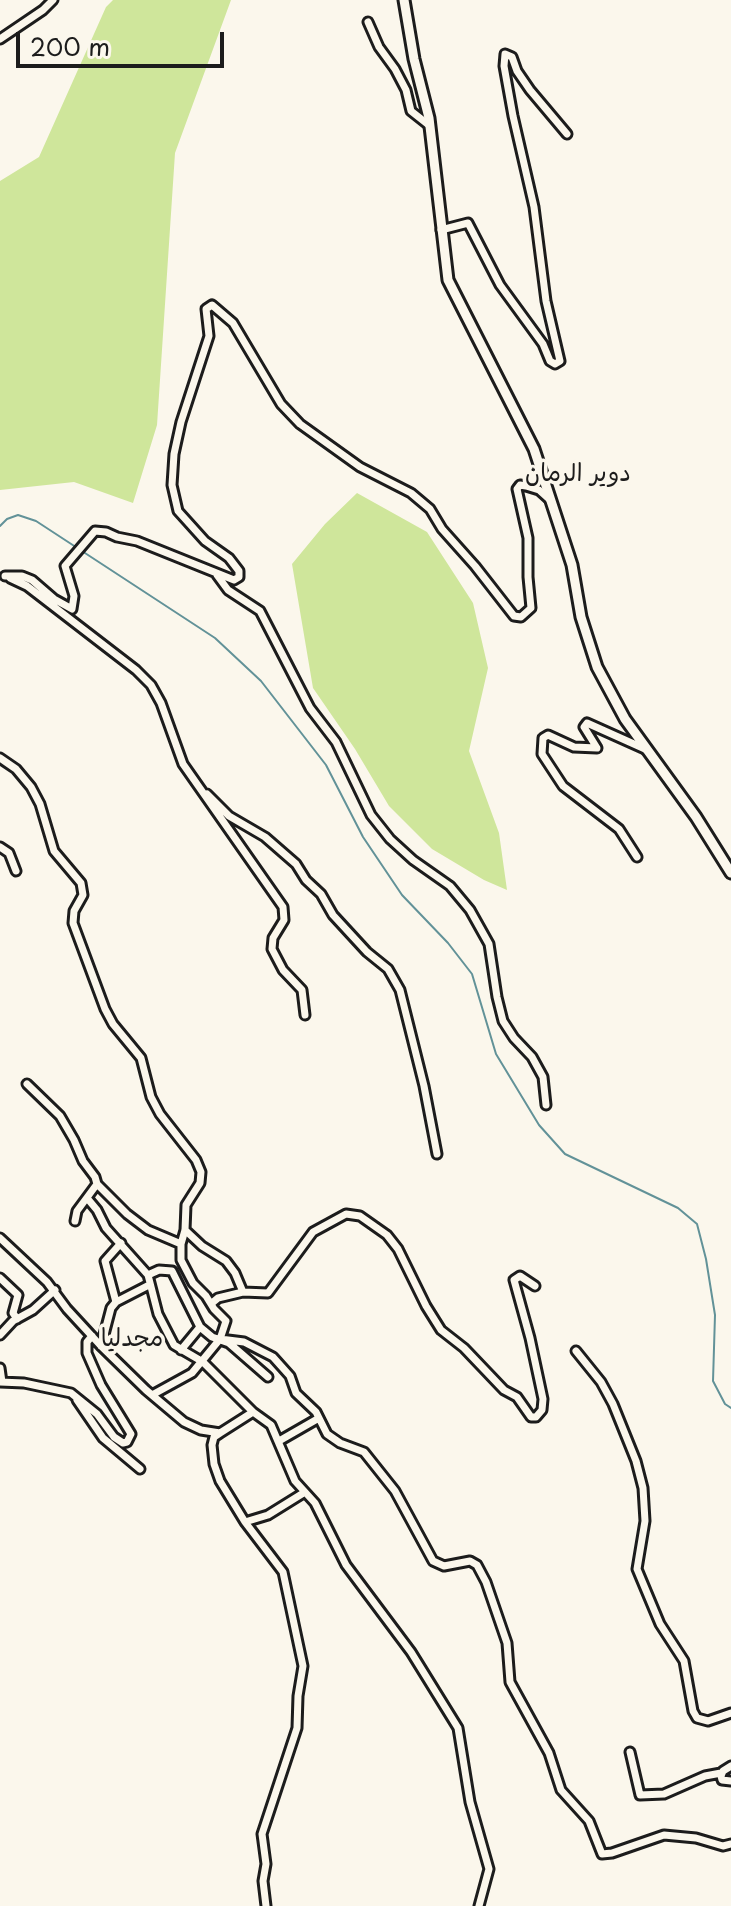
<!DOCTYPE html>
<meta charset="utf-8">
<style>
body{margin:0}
#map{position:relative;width:731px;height:1906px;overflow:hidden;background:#fbf7ec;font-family:"Playpen Sans",sans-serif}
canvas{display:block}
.scale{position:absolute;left:16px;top:32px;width:208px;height:36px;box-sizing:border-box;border:4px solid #1c1c1c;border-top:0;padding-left:10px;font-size:24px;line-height:28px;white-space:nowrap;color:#1c1c1c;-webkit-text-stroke:6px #fbf7ec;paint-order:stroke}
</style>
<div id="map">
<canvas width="731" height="1906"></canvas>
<div class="scale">200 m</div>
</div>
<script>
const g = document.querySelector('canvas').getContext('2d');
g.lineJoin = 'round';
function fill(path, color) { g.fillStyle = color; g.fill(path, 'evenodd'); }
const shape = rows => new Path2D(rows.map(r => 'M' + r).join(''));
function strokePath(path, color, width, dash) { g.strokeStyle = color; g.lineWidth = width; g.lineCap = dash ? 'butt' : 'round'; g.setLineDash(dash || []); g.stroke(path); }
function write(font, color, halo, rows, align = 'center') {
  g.font = font + ' "Playpen Sans","Playpen Sans Arabic",sans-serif'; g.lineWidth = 7; g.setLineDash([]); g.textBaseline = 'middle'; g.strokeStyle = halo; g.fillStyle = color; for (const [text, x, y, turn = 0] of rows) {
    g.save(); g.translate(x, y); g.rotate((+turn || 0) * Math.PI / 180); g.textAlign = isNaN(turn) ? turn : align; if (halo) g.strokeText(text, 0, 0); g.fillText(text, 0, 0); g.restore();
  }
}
fill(shape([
 [113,0,231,0,175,153,157,425,133,503,74,482,0,490,0,181,39,157,106,7],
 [357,493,427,532,473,603,488,668,469,751,499,833,507,890,484,880,432,849,389,806,355,749,313,688,292,564,325,524]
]), '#cfe69b');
strokePath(shape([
 [0,526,7,519,18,515,36,521,215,638,261,681,326,765,363,837,402,895,448,943,472,974,496,1054,539,1125,565,1154,678,1208,697,1224,706,1259,715,1315,713,1381,725,1404,731,1408]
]), '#629298', 2);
const street = shape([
 [368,22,379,47,395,69,406,90,411,111,430,126],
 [0,39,43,10,53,0],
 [441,230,468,223,500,285,543,344,550,361,555,364,560,361,546,301,534,207,513,116,504,66,505,54,512,57,517,71,530,90,567,134],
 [217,575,228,590,260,611,310,708,336,742,371,815,390,839,413,860,450,886,470,910,489,944,497,997,503,1021,514,1038,532,1057,543,1077,546,1105],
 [5,576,22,576,32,580,54,599,72,609,74,596,65,566,95,531,106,532,117,537,137,541,234,580,239,577,239,571,229,558,205,541,178,511,172,485,174,454,181,422,209,336,206,309,212,305,233,323,281,404,300,424,360,467,411,493,430,509,442,529,475,566,514,616,521,617,531,608,528,577,528,538,517,489,520,485,526,486,539,490,549,499],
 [10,578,27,586,136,670,151,685,161,703,183,764,283,907,284,920,273,938,272,949,283,970,302,990,305,1015],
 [0,758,16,769,31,787,40,804,54,851,81,883,83,895,74,911,73,923,105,1009,113,1024,141,1058,151,1097,160,1114,196,1160,201,1172,200,1183,186,1205,185,1230,181,1244,181,1260,193,1283,206,1296,214,1309,226,1321,220,1339,192,1373,152,1395],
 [207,794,229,816,265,837,296,864,306,880,321,894,333,915,367,952,388,969,400,990,424,1086,437,1154],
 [0,847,9,853,16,871],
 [637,857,619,829,563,786,542,754,543,738,548,735,574,747,597,748,584,727,587,723,645,749],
 [27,1084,60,1116,74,1140,83,1161,95,1177,97,1184,77,1211,75,1221],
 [97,1184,127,1214,148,1230,181,1244],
 [87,1198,97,1210,106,1228,148,1275,158,1314,174,1345,203,1362,253,1412],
 [185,1230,202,1246,226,1261,235,1273,243,1292],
 [0,1238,47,1282,67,1309,101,1346,146,1390,184,1422,201,1430,220,1433,253,1412,271,1425,295,1481,315,1503,346,1565,411,1652,458,1728,470,1802,489,1869,479,1906],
 [148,1275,159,1270,172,1271,200,1327,212,1337,229,1343,268,1377],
 [0,1278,18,1295,13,1313,17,1319],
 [116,1302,105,1261,121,1243],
 [212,1303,218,1298,243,1292,268,1293,313,1232,346,1214,360,1216,387,1235,398,1249,426,1306,441,1330,464,1348,504,1390,517,1397,531,1417,536,1417,542,1410,543,1399,530,1338,514,1280,520,1276,535,1286],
 [0,1335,13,1321,33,1310,55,1290],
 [220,1339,244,1342,273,1357,290,1376,296,1393,316,1412,327,1434,340,1443,364,1452,395,1491,433,1561,444,1566,470,1561,477,1565,486,1582,507,1643,510,1682,549,1753,561,1790,589,1821,602,1854,612,1853,664,1835,696,1838,723,1846,731,1844],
 [101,1346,111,1308,116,1302,149,1285],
 [181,1350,200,1327],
 [576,1351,601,1382,613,1404,636,1461,643,1488,645,1521,637,1569,660,1624,684,1661,693,1711,697,1718,708,1721,731,1713],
 [0,1368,2,1382],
 [0,1382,24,1383,71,1393,97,1414,114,1437,123,1443,127,1442,131,1434,101,1385,87,1353,87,1342,92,1336],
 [77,1400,103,1438,140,1469],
 [220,1433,214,1437,212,1445,214,1464,220,1481,245,1522,268,1515,305,1492],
 [279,1441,319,1418],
 [245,1522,283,1572,303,1666,298,1696,297,1728,262,1834,266,1864,263,1881,266,1906],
 [630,1752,640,1795,664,1794,705,1776,721,1773],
 [731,1766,723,1771,721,1776,722,1780,731,1781]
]);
const secondary = shape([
 [404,0,414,59,429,118,448,280,534,449,572,565,581,617,597,667,625,719,696,817,731,873]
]);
strokePath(street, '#1c1c1c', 13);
strokePath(secondary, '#1c1c1c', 15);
strokePath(street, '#fbf7ec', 7);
strokePath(secondary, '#fbf7ec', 9);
write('24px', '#1c1c1c', '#fbf7ec', [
 ["دوير الرمان",578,474],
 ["مجدليا",132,1339]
]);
</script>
